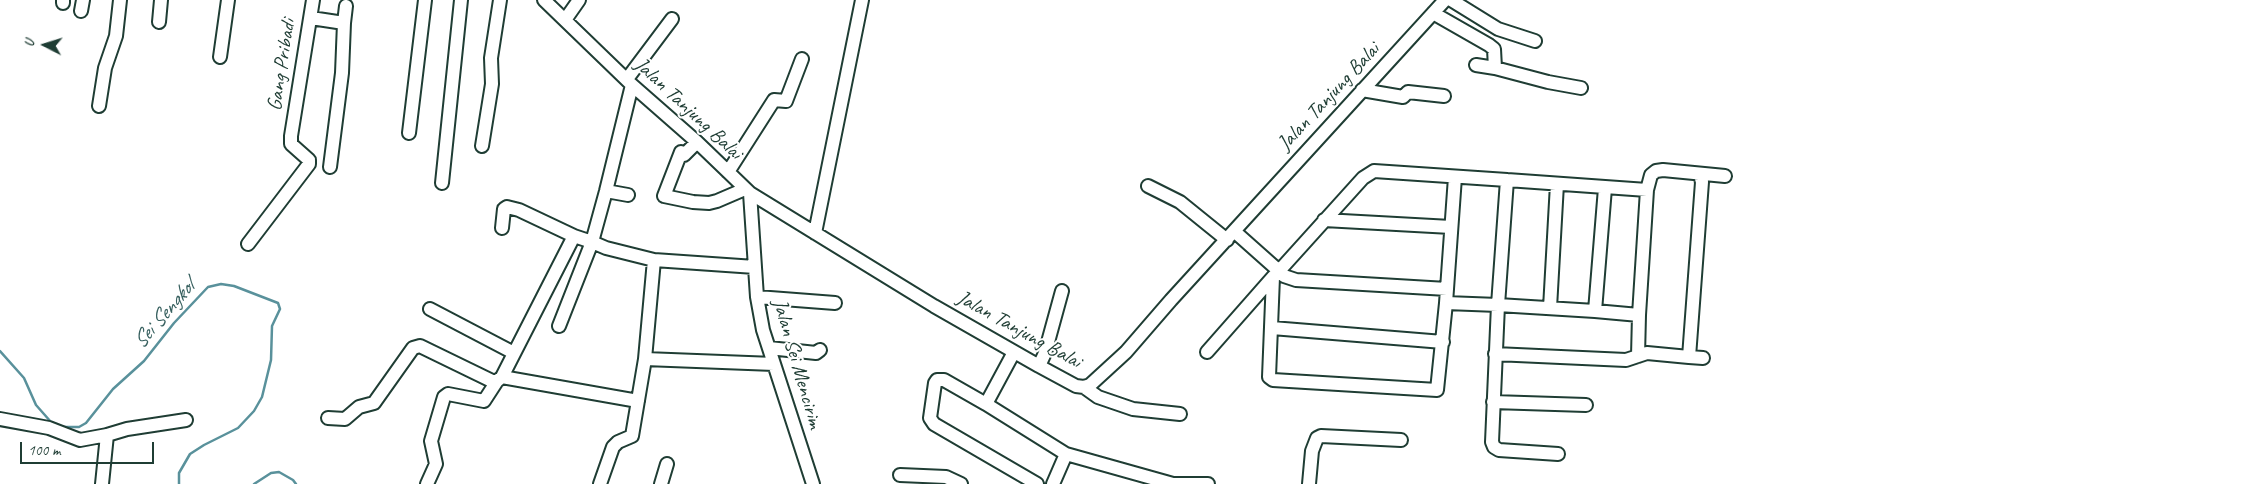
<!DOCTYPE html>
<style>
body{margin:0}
#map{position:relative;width:2264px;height:484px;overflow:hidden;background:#fff;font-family:Caveat,sans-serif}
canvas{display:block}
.north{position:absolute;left:20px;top:20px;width:50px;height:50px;-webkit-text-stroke:4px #fff;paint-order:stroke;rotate:275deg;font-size:14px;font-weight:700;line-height:20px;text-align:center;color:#1f3d34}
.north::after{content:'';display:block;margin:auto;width:18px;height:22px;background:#1f3d34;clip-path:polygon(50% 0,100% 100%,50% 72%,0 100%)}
.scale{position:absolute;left:20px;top:442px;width:134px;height:22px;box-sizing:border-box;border:2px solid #1f3d34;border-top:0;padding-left:6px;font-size:15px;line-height:18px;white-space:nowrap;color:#1f3d34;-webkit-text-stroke:4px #fff;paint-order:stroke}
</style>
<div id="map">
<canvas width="2264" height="484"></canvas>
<div class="north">U</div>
<div class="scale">100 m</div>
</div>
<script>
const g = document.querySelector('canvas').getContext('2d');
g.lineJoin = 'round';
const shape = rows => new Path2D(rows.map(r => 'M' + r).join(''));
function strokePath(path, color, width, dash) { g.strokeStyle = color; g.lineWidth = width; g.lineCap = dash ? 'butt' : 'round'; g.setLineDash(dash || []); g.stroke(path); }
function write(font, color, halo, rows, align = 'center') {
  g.font = font + ' Caveat,sans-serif'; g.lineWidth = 4; g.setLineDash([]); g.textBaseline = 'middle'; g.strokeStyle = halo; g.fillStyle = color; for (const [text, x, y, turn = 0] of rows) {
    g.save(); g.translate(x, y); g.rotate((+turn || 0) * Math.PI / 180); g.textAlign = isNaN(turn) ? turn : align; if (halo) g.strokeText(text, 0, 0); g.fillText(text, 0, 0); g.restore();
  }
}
strokePath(shape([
 [0,351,24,378,36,405,51,422,58,425],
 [63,427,79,427,86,423,113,389,144,361,174,323,208,287,221,284,234,286,278,303,280,309,272,326,271,360,262,397,254,411,238,428,204,445,190,454,179,473,179,484],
 [254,484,271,473,279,472,293,480,296,484]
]), '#59919b', 2.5);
const minor = shape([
 [544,0,632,85,697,142,750,193,934,306,1039,366,1076,386,1084,387,1090,385,1126,352,1171,300,1445,0],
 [1451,0,1498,29,1535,41],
 [63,3,63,0],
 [81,11,83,0],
 [1433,13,1489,45,1494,49,1495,68,1548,82,1581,88],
 [311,18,344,23,342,73,330,167],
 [565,20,579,0],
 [159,22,161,0],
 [344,23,346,6],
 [220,57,228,0],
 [1476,65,1495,68],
 [627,79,672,19],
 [1362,90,1403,97,1408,92,1444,96],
 [99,106,105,68,116,36,120,0],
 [409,133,425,0],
 [697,142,684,155,681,152,664,196,693,202,709,203,717,201,745,189],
 [482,146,492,84,491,58,500,0],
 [728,172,774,100,786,101,802,59],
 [1507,180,1647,190],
 [442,183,461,0],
 [1148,186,1180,202,1227,240],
 [606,191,628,195],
 [750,193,757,297,763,330,813,484],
 [1324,220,1451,227],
 [502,228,504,209,507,207,519,210,574,236],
 [1234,231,1279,271,1273,277,1269,377,1273,380,1437,390,1446,303],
 [815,233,862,0],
 [248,244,309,164,309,160,291,144,291,136,313,0],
 [654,260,755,267],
 [1447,289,1455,177],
 [757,297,835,303],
 [1550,308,1557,184],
 [430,309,514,353],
 [1595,311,1639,315,1647,190,1651,175,1656,171,1663,170,1725,176],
 [559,326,592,242,606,248,654,260,645,359,632,436,618,442,613,447,600,484],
 [1272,328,1443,342],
 [769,348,816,353,820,350],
 [1014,352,986,404,1066,454,1173,484,1208,484],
 [1207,352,1273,277],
 [1495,354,1626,360,1647,353,1689,357,1702,182,1700,175],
 [1638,356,1639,315],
 [1689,357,1703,358],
 [645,359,774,364],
 [1039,366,1045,353,1062,291],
 [502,377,574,236,592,242,606,191,632,85],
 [1084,387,1098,397,1133,409,1180,414],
 [1493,402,1586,405],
 [986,404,944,380,937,380,935,383,930,418,934,424,1037,484],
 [328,418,345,419,359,407,374,403,413,348,420,346,492,381,497,381,502,377,638,401],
 [0,419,49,428,80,440,107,435,102,484],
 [107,435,127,429,186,420],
 [1558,454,1499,450,1494,447,1492,442,1498,305,1507,180,1374,171,1363,178,1279,271,1284,276,1296,280,1447,289,1446,303,1498,305,1595,311,1605,188],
 [900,475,946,477,961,484],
 [427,484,436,464,431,441,444,397,448,394,484,401,497,381],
 [661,484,667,464],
 [1053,484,1066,454],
 [1309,484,1312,451,1317,438,1321,436,1401,440]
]);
strokePath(minor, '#1f3d34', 16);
strokePath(minor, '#fff', 12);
write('21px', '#1f3d34', '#fff', [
 ["Gang Pribadi",282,65,-81],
 ["Jalan Tanjung Balai",1329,97,-47],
 ["Jalan Tanjung Balai",688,109,43],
 ["Jalan Tanjung Balai",1019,330,29],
 ["Jalan Sei Mencirim",797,364,74]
]);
write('italic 22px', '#37605f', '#fff', [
 ["Sei Sengkol",164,315,-49]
]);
</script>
